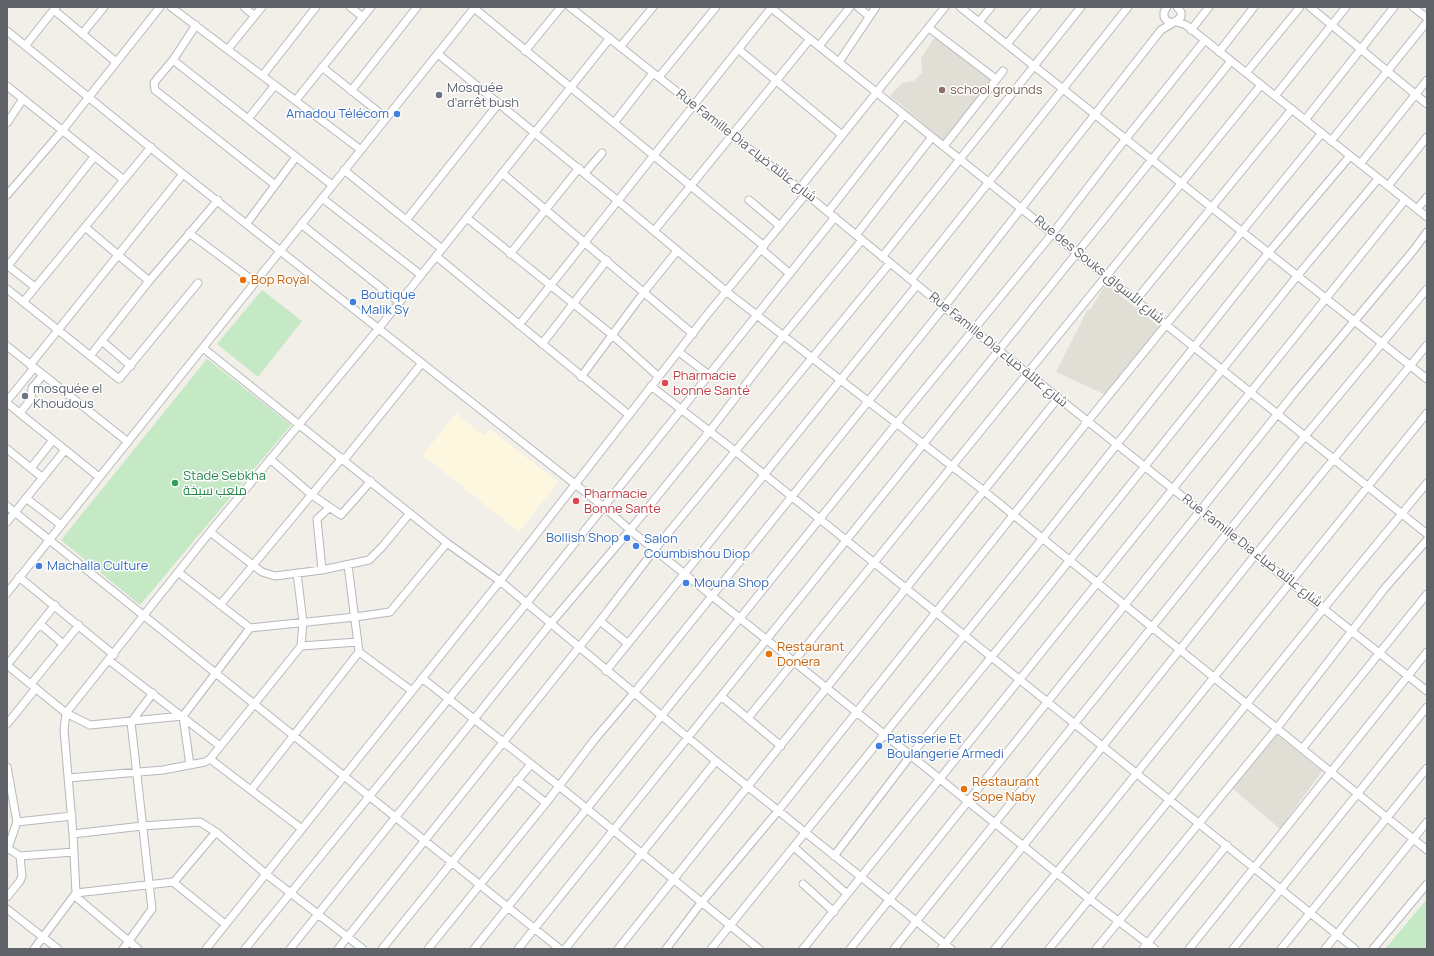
<!DOCTYPE html>
<meta charset="utf-8">
<style>
body{margin:0}
#map{position:relative;width:1434px;height:956px;overflow:hidden;background:#f1efe8;font-family:Manrope,sans-serif}
canvas{display:block}
.frame{position:absolute;inset:0;border:8px solid #5f6368;pointer-events:none}
</style>
<div id="map">
<canvas width="1434" height="956"></canvas>
<div class="frame"></div>
</div>
<script>
const g = document.querySelector('canvas').getContext('2d');
g.lineJoin = 'round';
function fill(path, color) { g.fillStyle = color; g.fill(path, 'evenodd'); }
const shape = rows => new Path2D(rows.map(r => 'M' + r).join(''));
function strokePath(path, color, width, dash) { g.strokeStyle = color; g.lineWidth = width; g.lineCap = dash ? 'butt' : 'round'; g.setLineDash(dash || []); g.stroke(path); }
function write(font, color, halo, rows, align = 'center') {
  g.font = font + ' Manrope,Cairo,sans-serif'; g.lineWidth = 3; g.setLineDash([]); g.textBaseline = 'middle'; g.strokeStyle = halo; g.fillStyle = color; for (const [text, x, y, turn = 0] of rows) {
    g.save(); g.translate(x, y); g.rotate((+turn || 0) * Math.PI / 180); g.textAlign = isNaN(turn) ? turn : align; if (halo) g.strokeText(text, 0, 0); g.fillText(text, 0, 0); g.restore();
  }
}
fill(shape([
 [456,413,484,436,490,429,558,482,519,532,423,455]
]), '#fef7e0');
fill(shape([
 [936,35,994,81,944,141,890,96,902,83,914,81,922,73,921,58],
 [1106,284,1161,328,1106,395,1056,372,1088,309,1090,310],
 [1276,734,1322,771,1280,829,1232,788]
]), '#e1ded6');
fill(shape([
 [262,290,302,321,258,377,217,344],
 [207,359,291,425,140,605,61,540],
 [1427,899,1427,949,1385,949]
]), '#c5e8c5');
const minor = shape([
 [171,7,361,150],
 [244,7,255,16],
 [350,7,363,17],
 [570,7,806,194,944,307,1427,691],
 [770,7,1427,534],
 [858,7,869,16],
 [960,7,1427,379],
 [1167,7,1164,12,1164,17,1167,21,1173,23,1181,17,1181,12,1177,7],
 [1310,7,1427,104],
 [1413,7,1427,18],
 [474,8,764,246],
 [54,10,116,62],
 [979,22,991,7],
 [1177,22,1186,25,1427,217],
 [196,25,173,60,157,79,154,83,155,90,274,184],
 [929,28,996,79],
 [1191,30,1209,7],
 [7,31,183,174,604,507,630,530,1088,898,1155,949],
 [82,34,104,7],
 [1007,44,1037,7],
 [25,46,56,7],
 [819,46,850,7],
 [620,47,653,7],
 [228,49,262,7],
 [738,49,842,135],
 [525,51,561,7],
 [1219,52,1254,7],
 [438,54,618,201,727,292,984,491,1427,850],
 [173,60,332,185],
 [839,62,876,7],
 [322,67,386,118],
 [1246,73,1300,7],
 [263,75,316,7],
 [659,77,716,7],
 [7,86,124,180],
 [351,91,417,7],
 [1275,96,1346,7],
 [296,100,371,7],
 [248,119,275,85],
 [1305,120,1394,7],
 [7,123,23,99],
 [614,123,653,73],
 [1331,141,1427,22],
 [944,146,1003,71],
 [1360,164,1427,80],
 [344,170,442,249],
 [502,173,693,334],
 [585,173,602,153],
 [1388,186,1427,137],
 [799,189,945,7],
 [7,195,62,131,160,7],
 [322,198,421,275],
 [749,200,780,226],
 [1417,209,1427,197],
 [828,212,904,115],
 [467,218,611,334,659,377],
 [407,219,499,103],
 [247,223,296,157],
 [301,224,399,302],
 [85,227,149,281],
 [654,231,810,39],
 [189,233,255,282],
 [856,235,932,137],
 [761,249,789,273],
 [510,254,579,168],
 [436,256,629,415],
 [882,257,1081,7],
 [8,266,35,287],
 [7,267,94,157],
 [911,280,1128,7],
 [7,289,119,379,198,283],
 [1136,300,1292,109],
 [24,301,151,147],
 [519,325,771,8],
 [102,341,131,366],
 [542,344,607,260],
 [7,346,128,442],
 [203,348,447,543,500,581,716,761,951,949],
 [679,352,709,375],
 [90,356,149,281,218,200],
 [30,365,183,174],
 [581,377,644,292,677,251],
 [651,386,735,451,1355,949],
 [7,401,34,368],
 [7,403,99,477],
 [20,413,31,399,32,388,43,375],
 [7,449,43,478],
 [270,459,312,495,341,515,371,481],
 [344,460,422,363],
 [31,468,53,440],
 [26,498,61,525],
 [7,506,560,949],
 [7,522,65,450],
 [210,532,262,572,275,576,322,570,369,560,382,547,410,513],
 [348,565,359,652,412,691],
 [322,570,317,519,329,508],
 [178,572,250,628,355,617,390,612,447,543],
 [19,577,114,655],
 [7,593,475,7],
 [220,605,342,458],
 [600,621,627,643],
 [40,624,63,644],
 [301,646,358,642],
 [110,661,220,746],
 [7,665,66,713,90,725,183,716,250,628],
 [7,665,55,605],
 [606,671,917,285],
 [422,678,559,786,759,949],
 [31,684,79,625],
 [721,696,781,746],
 [183,716,190,765],
 [748,718,1261,85],
 [7,724,36,688],
 [1302,749,1427,594],
 [210,759,302,829],
 [7,767,17,822,8,848],
 [68,778,163,770,205,762,210,759,301,646,303,622,297,573],
 [517,780,546,803],
 [251,790,359,652],
 [17,822,72,816],
 [73,834,142,826,200,822,216,832,266,874,363,949],
 [794,847,847,894],
 [7,848,20,856,74,852],
 [834,856,911,755,1029,611,1298,275,1378,179],
 [174,882,216,832],
 [803,884,834,912],
 [76,893,173,882,225,924],
 [75,896,138,949],
 [7,897,20,881,22,876,20,856],
 [7,909,58,949],
 [34,949,76,893,73,834,64,730,66,713,210,532,379,328,610,38],
 [123,949,152,909,131,722,153,693],
 [206,949,500,581,706,316,806,194],
 [245,949,526,604,835,217],
 [290,949,551,623,630,530,709,432,783,336,862,240],
 [338,949,600,621,655,549,890,263],
 [382,949,531,764],
 [428,949,546,803,595,739,634,693,944,307,1161,30,1173,23],
 [474,949,896,424,1053,233,1116,151,1205,40],
 [518,949,1231,61],
 [565,949,716,761],
 [618,949,1058,398],
 [666,949,701,903,778,811,1088,421,1322,133],
 [711,949,1042,539,1269,252,1350,156],
 [803,949,1405,200],
 [850,949,1295,392,1413,251,1427,232],
 [894,949,1305,436,1427,289],
 [941,949,1256,554,1427,345],
 [995,949,1427,413],
 [1049,949,1324,608,1427,483],
 [1096,949,1277,728,1385,588,1427,540],
 [1143,949,1227,845],
 [1189,949,1427,652],
 [1233,949,1427,707],
 [1281,949,1427,768],
 [1325,949,1427,822],
 [1373,949,1427,884]
]);
strokePath(minor, '#b5b8bc', 9);
strokePath(minor, '#fff', 7);
for (const [x, y, r, color] of [
 [942,90,4,"#8d6e63"],
 [439,95,4,"#6b7280"],
 [397,114,4,"#3f7fe0"],
 [243,280,4,"#e8710a"],
 [353,302,4,"#3f7fe0"],
 [665,383,4,"#e0444e"],
 [25,396,4,"#6b7280"],
 [175,483,4,"#2e9e5b"],
 [576,501,4,"#e0444e"],
 [627,538,4,"#3f7fe0"],
 [636,546,4,"#3f7fe0"],
 [39,566,4,"#3f7fe0"],
 [686,583,4,"#3f7fe0"],
 [769,654,4,"#e8710a"],
 [879,746,4,"#3f7fe0"],
 [964,789,4,"#e8710a"]
]) { const dot = new Path2D(); dot.arc(x, y, r, 0, 2 * Math.PI); g.fillStyle = color; g.fill(dot); strokePath(dot, '#fff', 1.5); }
write('13px', '#5b616d', '#fff', [
 ["Mosquée",447,88],
 ["d'arrêt bush",447,103],
 ["mosquée el",33,389],
 ["Khoudous",33,404]
], 'left');
write('13px', '#785e54', '#fff', [
 ["school grounds",950,90]
], 'left');
write('13px', '#366cbe', '#fff', [
 ["Amadou Télécom",389,114,"right"],
 ["Boutique",361,295],
 ["Malik Sy",361,310],
 ["Bollish Shop",619,538,"right"],
 ["Salon",644,539],
 ["Coumbishou Diop",644,554],
 ["Machalla Culture",47,566],
 ["Mouna Shop",694,583],
 ["Patisserie Et",887,739],
 ["Boulangerie Armedi",887,754]
], 'left');
write('13px', '#5f6368', '#fff', [
 ["Rue Famille Dia شارع عائلة ضياء",746,146,38],
 ["Rue des Souks شارع الأسواق",1099,270,39],
 ["Rue Famille Dia شارع عائلة ضياء",998,350,39],
 ["Rue Famille Dia شارع عائلة ضياء",1252,551,38]
]);
write('13px', '#c56008', '#fff', [
 ["Bop Royal",251,280],
 ["Restaurant",777,647],
 ["Donera",777,662],
 ["Restaurant",972,782],
 ["Sope Naby",972,797]
], 'left');
write('13px', '#be3a42', '#fff', [
 ["Pharmacie",673,376],
 ["bonne Santé",673,391],
 ["Pharmacie",584,494],
 ["Bonne Sante",584,509]
], 'left');
write('13px', '#27864d', '#fff', [
 ["Stade Sebkha",183,476],
 ["ملعب سبخة",183,491]
], 'left');
</script>
